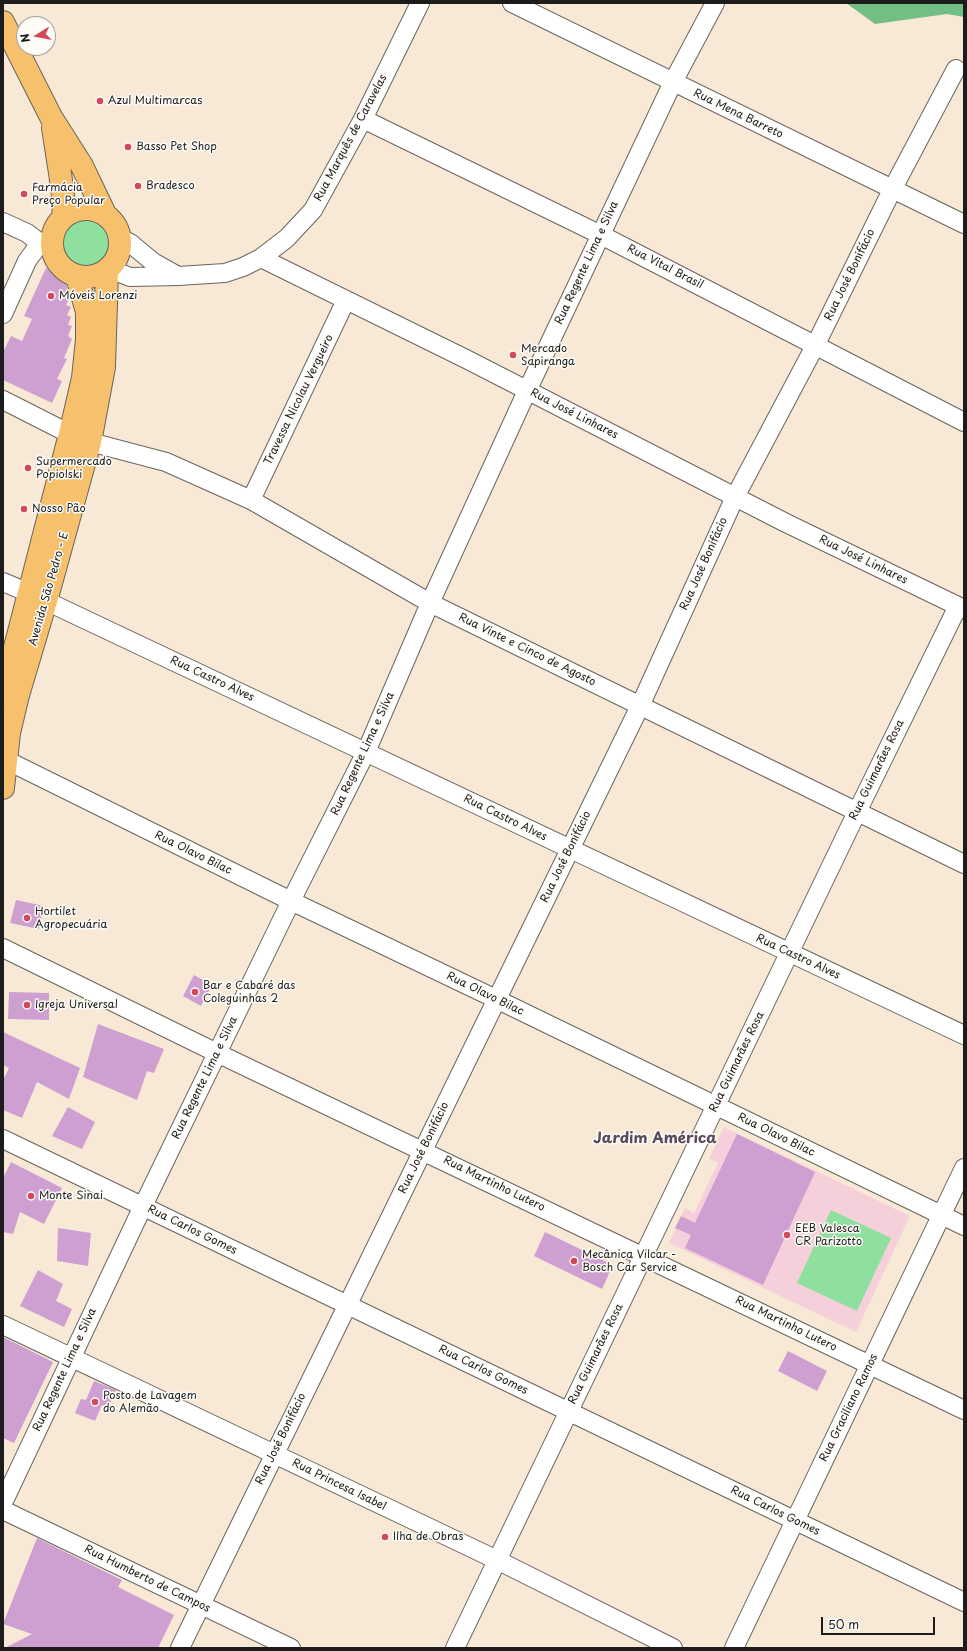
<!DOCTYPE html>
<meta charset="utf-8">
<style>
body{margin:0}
#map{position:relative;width:967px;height:1651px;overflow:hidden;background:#f8e9d7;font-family:"Playpen Sans",sans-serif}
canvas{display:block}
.frame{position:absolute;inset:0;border:4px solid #1c1c1c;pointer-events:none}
.north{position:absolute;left:16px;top:16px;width:40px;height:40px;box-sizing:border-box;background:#fdfcf7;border:1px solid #a3a29f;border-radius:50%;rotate:259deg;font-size:11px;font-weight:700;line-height:16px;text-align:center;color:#1c1c1c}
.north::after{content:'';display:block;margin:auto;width:14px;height:18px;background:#d1495b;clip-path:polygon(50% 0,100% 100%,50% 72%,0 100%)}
.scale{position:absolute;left:821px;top:1617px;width:114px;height:18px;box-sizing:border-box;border:2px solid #1c1c1c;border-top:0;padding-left:5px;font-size:12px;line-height:14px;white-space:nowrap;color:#1c1c1c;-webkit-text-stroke:3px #fdfcf7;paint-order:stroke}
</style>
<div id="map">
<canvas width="967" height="1651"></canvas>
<div class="frame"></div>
<div class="north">N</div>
<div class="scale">50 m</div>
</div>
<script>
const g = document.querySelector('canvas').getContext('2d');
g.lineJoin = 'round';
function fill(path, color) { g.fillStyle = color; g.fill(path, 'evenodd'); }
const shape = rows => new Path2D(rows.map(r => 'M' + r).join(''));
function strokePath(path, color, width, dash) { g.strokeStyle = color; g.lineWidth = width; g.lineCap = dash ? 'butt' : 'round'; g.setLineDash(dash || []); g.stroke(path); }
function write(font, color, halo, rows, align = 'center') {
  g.font = font + ' "Playpen Sans",sans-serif'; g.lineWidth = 3; g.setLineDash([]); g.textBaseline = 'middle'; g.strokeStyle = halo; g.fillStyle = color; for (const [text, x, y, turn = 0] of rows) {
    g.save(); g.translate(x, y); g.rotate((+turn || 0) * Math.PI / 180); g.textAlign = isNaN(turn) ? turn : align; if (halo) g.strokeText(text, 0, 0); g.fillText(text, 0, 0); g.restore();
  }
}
fill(shape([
 [724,1127,910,1216,856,1332,669,1243,685,1208,694,1213,718,1163,709,1159]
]), '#f5cfda');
fill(shape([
 '63 243a23 23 0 1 1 46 0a23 23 0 1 1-46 0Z',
 [831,1210,891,1238,857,1311,797,1283]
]), '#8fdf9e');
fill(shape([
 [846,3,964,3,964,17,947,14,875,24]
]), '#73be85');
fill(shape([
 [46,268,65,277,67,288,64,295,70,298,66,305,71,307,67,315,71,317,68,325,72,326,68,336,72,339,64,358,67,359,57,379,62,381,52,403,3,380,3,352,11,336,22,341,32,319,24,316],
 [16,900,44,906,39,929,10,923],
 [194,975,212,985,201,1006,183,996],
 [9,992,49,993,49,1020,8,1019],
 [98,1024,164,1049,154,1073,147,1071,137,1100,83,1077],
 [3,1032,80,1068,69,1099,37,1082,22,1118,3,1110,3,1080,9,1068,3,1065],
 [68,1107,95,1122,82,1149,52,1136],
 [737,1134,815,1172,763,1285,685,1248,691,1235,675,1228,681,1216,695,1223],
 [11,1162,62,1188,44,1224,20,1212,13,1234,3,1232,3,1178],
 [58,1228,91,1233,88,1266,57,1261],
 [545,1232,613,1265,602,1289,534,1256],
 [38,1270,63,1284,56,1301,72,1309,64,1327,20,1306],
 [3,1337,53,1362,14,1443,3,1438],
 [788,1351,827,1371,817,1391,778,1371],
 [94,1381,116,1390,108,1408,102,1405,95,1421,75,1413,81,1399,86,1400],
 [37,1538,122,1580,118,1587,174,1615,158,1648,5,1648,32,1634,3,1624]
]), '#ce9fd1');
const minor = shape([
 [512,3,964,224],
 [363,119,601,235,964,422],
 [3,222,27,233,40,243],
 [120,238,130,243,153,262,178,276],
 [261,258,468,360,786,523,964,609],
 [110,269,130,277,178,276,225,273,243,267,261,258,287,238,313,210,363,119,420,3],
 [3,314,27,261,40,243],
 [3,400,70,434],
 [90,442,166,462,251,500,430,603,964,864],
 [251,500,346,300],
 [3,582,29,593],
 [46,601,964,1035],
 [6,760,291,901,496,999,964,1226],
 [3,948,217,1053,964,1410],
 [3,1139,964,1602],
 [3,1325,497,1560,673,1648],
 [3,1503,143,1206,291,901,366,752,430,603,527,391,673,82,715,3],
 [3,1510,291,1648],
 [180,1648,640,706,735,497,816,344,892,190,956,69],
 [455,1648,857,812,958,606],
 [734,1648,964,1168]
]);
const major = shape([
 [3,22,51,117,82,166,105,214],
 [53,128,60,173,64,203,63,218],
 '52 243a34 34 0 1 1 68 0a34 34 0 1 1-68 0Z',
 [3,694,70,434,83,378,87,339,87,312,77,277],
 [3,788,9,733,18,695,46,601,90,442,104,367,107,272]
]);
strokePath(minor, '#69645d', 20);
strokePath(major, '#69645d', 24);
strokePath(minor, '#fff', 18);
strokePath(major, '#f7c06c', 22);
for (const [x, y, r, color] of [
 [100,101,4,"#d1495b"],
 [128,147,4,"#d1495b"],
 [138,186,4,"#d1495b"],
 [24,194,4,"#d1495b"],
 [51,296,4,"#d1495b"],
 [513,355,4,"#d1495b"],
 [28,468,4,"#d1495b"],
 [24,509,4,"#d1495b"],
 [27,918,4,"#d1495b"],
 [195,992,4,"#d1495b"],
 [27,1005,4,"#d1495b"],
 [31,1196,4,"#d1495b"],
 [787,1235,4,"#d1495b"],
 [574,1261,4,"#d1495b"],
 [95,1402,4,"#d1495b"],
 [385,1537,4,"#d1495b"]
]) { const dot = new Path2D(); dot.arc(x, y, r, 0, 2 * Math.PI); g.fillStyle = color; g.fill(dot); strokePath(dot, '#fdfcf7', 1.5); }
write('11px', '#1c1c1c', '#fdfcf7', [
 ["Azul Multimarcas",108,101],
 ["Basso Pet Shop",136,147],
 ["Bradesco",146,186],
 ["Farmácia",32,188],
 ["Preço Popular",32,201],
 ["Móveis Lorenzi",59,296],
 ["Mercado",521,349],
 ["Sapiranga",521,362],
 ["Supermercado",36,462],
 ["Popiolski",36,475],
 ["Nosso Pão",32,509],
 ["Hortilet",35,912],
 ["Agropecuária",35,925],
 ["Bar e Cabaré das",203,986],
 ["Coleguinhas 2",203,999],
 ["Igreja Universal",35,1005],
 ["Monte Sinai",39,1196],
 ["EEB Valesca",795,1229],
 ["CR Parizotto",795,1242],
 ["Mecânica Vilcar -",582,1255],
 ["Bosch Car Service",582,1268],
 ["Posto de Lavagem",103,1396],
 ["do Alemão",103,1409],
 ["Ilha de Obras",393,1537]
], 'left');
write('11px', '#1c1c1c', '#fdfcf7', [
 ["Rua Mena Barreto",738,114,26],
 ["Rua Marquês de Caravelas",351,138,-62],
 ["Rua Regente Lima e Silva",587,263,-65],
 ["Rua Vital Brasil",665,267,27],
 ["Rua José Bonifácio",850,275,-64],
 ["Travessa Nicolau Vergueiro",299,400,-64],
 ["Rua José Linhares",574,414,27],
 ["Rua José Linhares",863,560,26],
 ["Rua José Bonifácio",704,564,-66],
 ["Avenida São Pedro - E",49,589,-74],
 ["Rua Vinte e Cinco de Agosto",527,650,26],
 ["Rua Castro Alves",212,679,25],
 ["Rua Regente Lima e Silva",363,754,-65],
 ["Rua Guimarães Rosa",877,770,-64],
 ["Rua Castro Alves",505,818,26],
 ["Rua Olavo Bilac",193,853,26],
 ["Rua José Bonifácio",566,857,-64],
 ["Rua Castro Alves",798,957,25],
 ["Rua Olavo Bilac",485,994,26],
 ["Rua Guimarães Rosa",737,1062,-64],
 ["Rua Regente Lima e Silva",205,1078,-64],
 ["Rua Olavo Bilac",776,1135,26],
 ["Rua José Bonifácio",424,1148,-64],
 ["Rua Martinho Lutero",494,1184,26],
 ["Rua Carlos Gomes",192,1230,26],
 ["Rua Martinho Lutero",786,1324,26],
 ["Rua Guimarães Rosa",596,1354,-64],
 ["Rua Regente Lima e Silva",65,1370,-65],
 ["Rua Carlos Gomes",483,1370,26],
 ["Rua Graciliano Ramos",849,1408,-64],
 ["Rua José Bonifácio",281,1439,-64],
 ["Rua Princesa Isabel",339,1485,26],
 ["Rua Carlos Gomes",775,1511,26],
 ["Rua Humberto de Campos",147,1579,26]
]);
write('bold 15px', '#5a4a5b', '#fdfcf7', [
 ["Jardim América",655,1139]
]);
</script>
